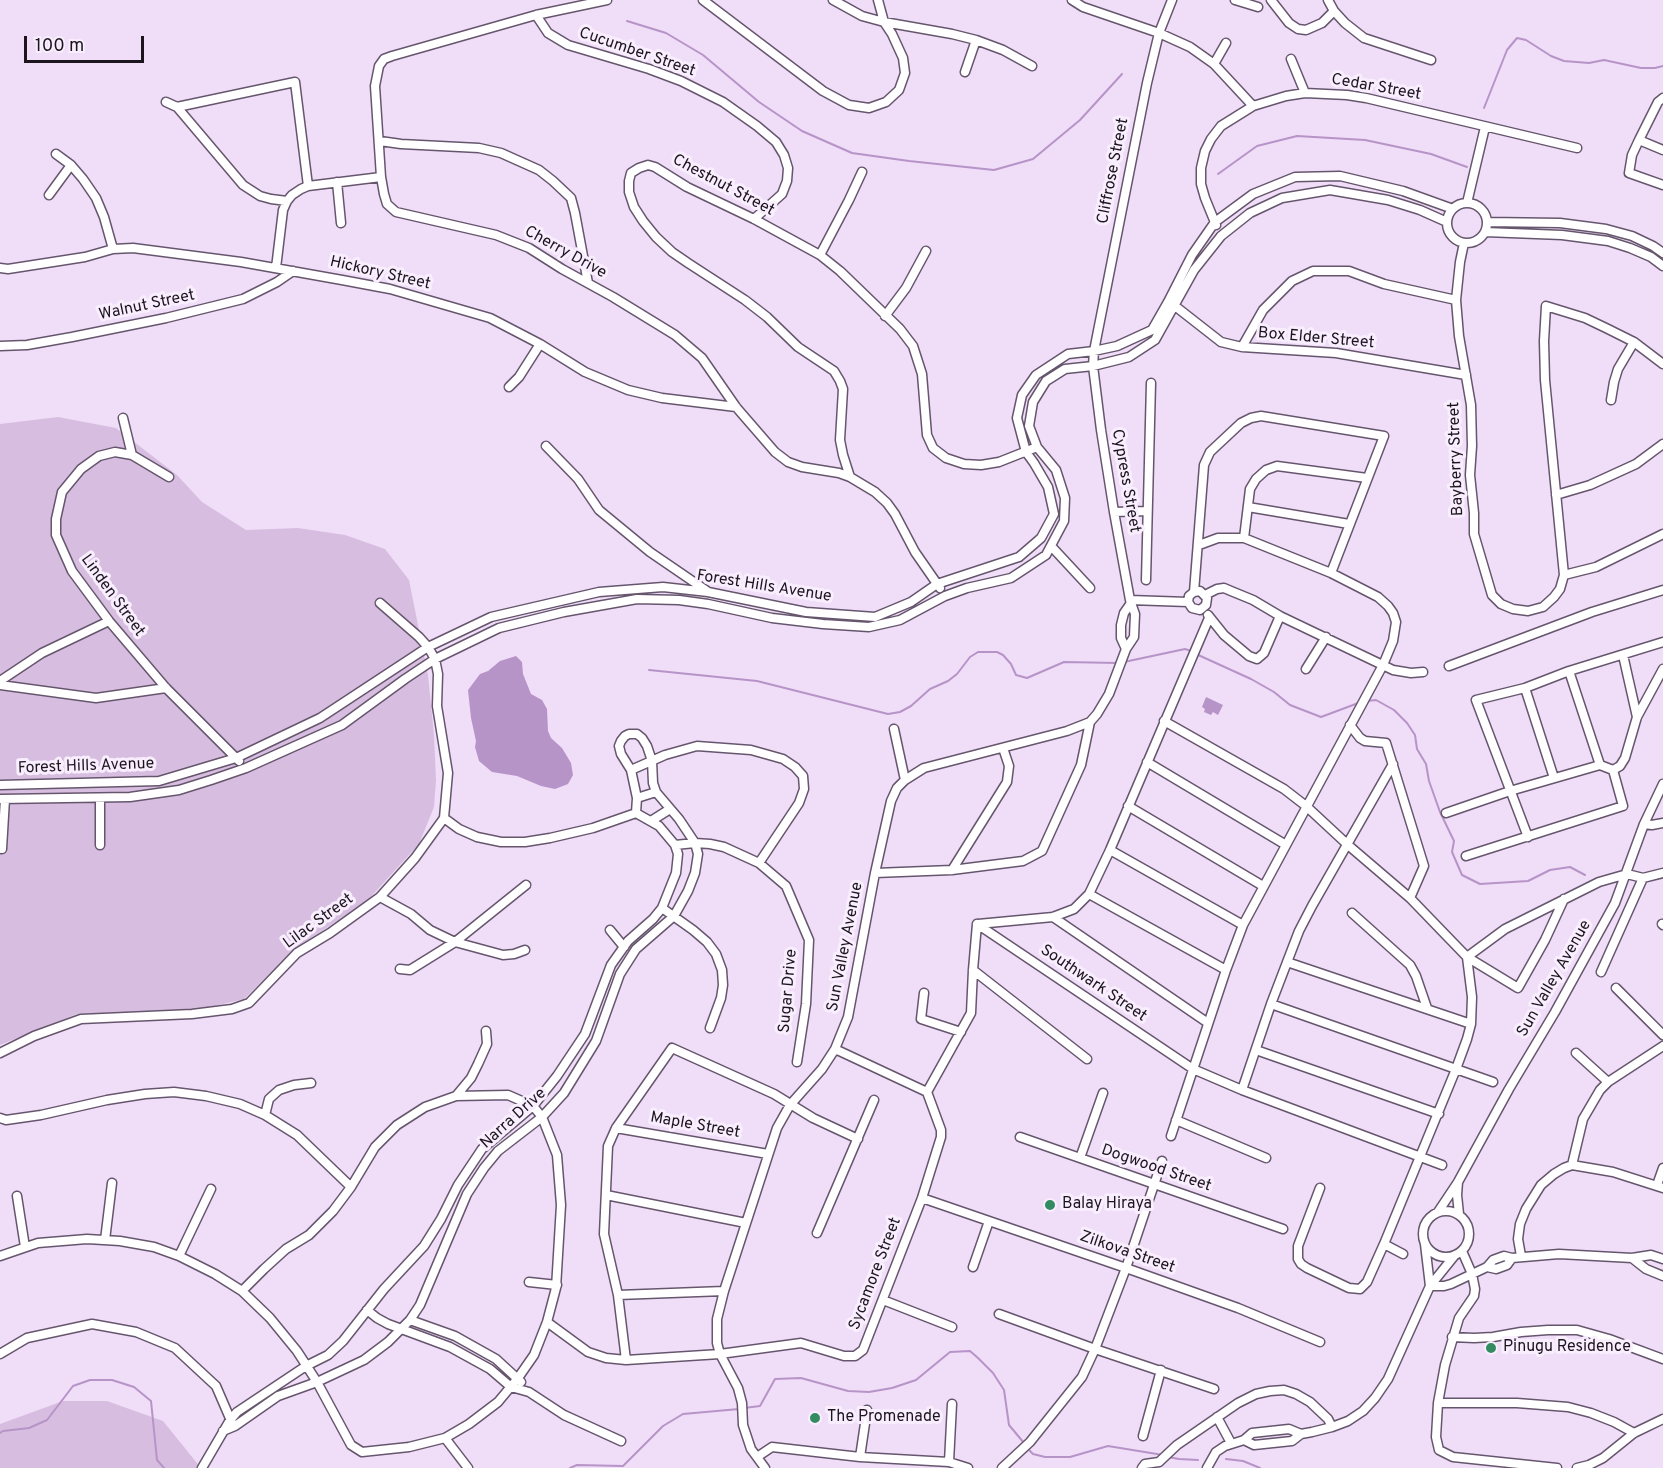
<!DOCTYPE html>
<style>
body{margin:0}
#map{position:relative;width:1663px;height:1468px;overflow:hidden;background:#f0ddf8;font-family:Overpass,sans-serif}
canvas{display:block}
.scale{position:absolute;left:24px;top:36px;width:120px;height:27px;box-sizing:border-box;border:3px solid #1c151e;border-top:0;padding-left:8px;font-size:18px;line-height:21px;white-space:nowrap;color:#1c151e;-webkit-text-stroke:4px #f9eefe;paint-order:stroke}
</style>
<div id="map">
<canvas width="1663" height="1468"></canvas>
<div class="scale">100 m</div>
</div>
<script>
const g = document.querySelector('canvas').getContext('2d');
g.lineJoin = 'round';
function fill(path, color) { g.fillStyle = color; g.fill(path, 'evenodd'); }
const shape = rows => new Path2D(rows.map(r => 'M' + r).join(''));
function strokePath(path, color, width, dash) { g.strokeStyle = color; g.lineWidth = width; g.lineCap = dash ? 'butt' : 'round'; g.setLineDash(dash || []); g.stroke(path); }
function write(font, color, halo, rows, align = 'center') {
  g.font = font + ' Overpass,sans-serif'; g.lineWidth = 6; g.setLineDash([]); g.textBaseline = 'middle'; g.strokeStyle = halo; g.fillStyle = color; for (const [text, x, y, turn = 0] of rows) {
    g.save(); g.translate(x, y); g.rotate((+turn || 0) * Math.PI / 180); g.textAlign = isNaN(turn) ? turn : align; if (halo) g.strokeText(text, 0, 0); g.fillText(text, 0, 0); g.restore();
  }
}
fill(shape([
 [58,417,116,428,177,475,202,502,246,530,298,528,345,535,385,549,409,580,428,675,434,735,436,780,434,807,419,844,367,901,296,948,244,999,193,1011,77,1014,0,1045,0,424],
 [63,1401,107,1401,163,1421,201,1468,0,1468,0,1424]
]), '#d7bee1');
fill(shape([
 [516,656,522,662,523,674,531,694,542,700,547,709,548,731,551,738,562,748,571,763,573,775,568,784,555,789,541,786,517,776,492,772,479,761,475,747,476,741,471,718,468,690,480,674,488,671,500,661],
 [1206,697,1223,705,1218,715,1213,712,1211,715,1204,712,1205,709,1202,707]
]), '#b794c7');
strokePath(shape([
 [627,21,666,33,703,55,759,102,802,131,852,153,909,161,994,170,1033,159,1080,120,1122,74],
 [1484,108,1507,50,1517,38,1526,40,1551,56,1564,61,1589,63,1604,60,1641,68,1655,68,1663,66],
 [1218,174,1257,146,1297,136,1365,140,1431,154,1467,167],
 [1196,654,1251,679,1274,692,1290,705,1321,717,1361,702],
 [1124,662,1185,649,1191,651],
 [649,670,757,681,888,714,900,712,911,706,930,689,948,681,957,674,970,657,978,652,997,652,1003,655,1011,664,1016,675,1027,678,1064,662,1118,663],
 [1367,701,1376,700,1394,710,1407,723,1415,735,1417,749,1426,764,1429,781,1440,812,1454,841,1452,852,1462,875,1480,884,1528,881,1550,870,1570,867,1585,875],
 [744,1408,760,1406,775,1379,801,1378,848,1391,869,1392,892,1388,916,1380,950,1352,970,1351,978,1358,993,1373,1004,1390,1009,1425,1024,1443],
 [0,1433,3,1431,29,1428,47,1420,73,1386,90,1380,112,1380,134,1387,151,1401,157,1460,164,1468],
 [1027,1448,1033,1454,1045,1457,1070,1457,1108,1446,1163,1455],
 [1168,1457,1179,1459,1198,1460],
 [1226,1459,1243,1461,1260,1468],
 [570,1468,577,1465,623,1466,663,1426,683,1414,739,1409]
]), '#b794c7', 2);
const street = shape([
 [607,0,536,15,392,56,384,59,379,66,375,86,381,177,384,194,387,204,396,212,496,235,529,248,562,269,613,297,675,335,702,358,736,407,775,452,788,462,802,467,839,473,850,477,875,492,887,503,895,514,915,552,940,588],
 [703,0,823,91,849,105,869,108,886,102,899,90,905,73,903,58,892,34,884,22,878,0],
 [833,0,862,16,884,22,952,34,976,40,1003,50,1032,66],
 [1072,0,1083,7,1159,33,1190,47,1214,64,1253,106],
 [1235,0,1258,7],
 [1271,0,1289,23,1298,29,1306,30,1322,23,1334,11],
 [1328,0,1334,11,1345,23,1364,38,1431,60],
 [536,15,548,33,568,45,649,69,681,81,723,102,757,126,776,142,784,155,788,168,787,181,782,194,754,219],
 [1291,59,1305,93],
 [1214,64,1226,43],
 [965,72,976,40],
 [1663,98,1658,102,1639,140,1632,155,1629,173,1663,185],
 [166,102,177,107,243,185,260,196,271,199,287,201],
 [177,107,295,82,308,186],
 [1639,140,1663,150],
 [380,141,401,144,479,148,501,153,539,170,553,181,571,198,575,213,588,283],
 [56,154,71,165,83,179,96,198,104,217,113,249],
 [337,182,341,223],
 [49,195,71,165],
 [1467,203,1485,127],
 '1447 223a20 20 0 1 1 40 0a20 20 0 1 1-40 0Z',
 [1487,222,1560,223,1606,229,1632,236,1653,246,1663,253],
 [1216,225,1205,198,1201,184,1201,168,1205,151,1211,139,1221,126,1253,106,1286,96,1305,93,1347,95,1366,98,1577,148],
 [1485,232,1562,235,1608,241,1630,248,1651,257,1663,266],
 [1464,243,1460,262,1456,300,1459,336,1471,405,1472,446,1470,475,1474,513,1474,534,1492,595,1501,604,1513,609,1528,611,1543,607,1554,597,1560,589,1564,575,1545,380,1544,341,1546,306,1585,318,1608,329,1634,342,1663,364],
 [820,255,849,200,862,172],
 [0,268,8,269,85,257,113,249,133,248,241,262,342,280,390,289,490,318,540,344,585,372,628,390,662,398,736,407],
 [276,268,283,210,287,201,292,195,301,189,308,186,381,177],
 [1175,306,1221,342,1242,347,1336,353,1466,375],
 [885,316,906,288,926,251],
 [0,346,27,345,72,337,166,318,243,299,277,282,293,271],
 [1242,347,1263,310,1292,281,1313,271,1349,271,1384,284,1456,300],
 [509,387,519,377,540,344],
 [1611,400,1614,382,1618,369,1634,342],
 [123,418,132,455],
 [546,446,578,479,599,510,650,552,707,591],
 [169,477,132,455,115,452,99,456,81,469,62,492,56,519,56,535,72,571,109,621,166,688,239,761],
 [850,477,843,455,840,440,843,389,840,381,834,371,798,347,767,317,745,300,688,263,672,252,656,237,643,221,634,207,629,192,629,181,631,173,639,168,648,165,655,167,687,187,754,219,820,255,840,271,900,329,913,346,922,374,927,435,933,448,946,458,964,464,981,465,999,462,1037,447],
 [1556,495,1590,485,1636,464,1663,444],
 [1248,507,1349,524],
 [1114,512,1147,511],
 [1244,538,1250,489,1256,479,1266,470,1277,466,1367,478],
 [1051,546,1090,588],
 [1564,575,1596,567,1663,534],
 [1146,580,1151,383],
 [1194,592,1200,591,1207,598,1206,605,1200,610,1192,608,1188,602,1189,596,1194,592,1204,465,1210,452,1241,423,1251,418,1261,416,1384,436,1331,573],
 [1205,595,1217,589,1224,588,1231,591,1253,600,1280,616,1393,670,1411,673,1423,672],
 [1130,600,1188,602],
 [1208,615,1224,635,1249,656,1257,659,1264,653,1280,616],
 [1126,649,1121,638,1121,625,1124,613,1131,603],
 [1623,655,1637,717],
 [1449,666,1592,612,1663,590],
 [1306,669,1326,637],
 [0,681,42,653,109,621],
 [0,685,96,698,166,688],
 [1525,688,1554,778],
 [1164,721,1284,789,1306,806,1348,845,1410,898,1467,957,1518,988,1545,940,1564,899],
 [1350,725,1360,738,1365,741,1386,743,1424,866,1410,898],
 [894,729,905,780],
 [1147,762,1286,845],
 [631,770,665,755,697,746,751,750,783,759,795,767,803,776,804,789,799,803,759,863],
 [1613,770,1620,766,1625,758,1637,717,1663,669],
 [0,785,159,781,236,758,320,718,428,647,491,617,599,592,663,587,708,592,806,612,875,617,911,602,937,584,1019,557,1041,538,1054,514,1048,487,1034,463,1026,452,1017,418,1022,395,1036,375,1068,354,1094,351,1117,346,1152,330,1168,302,1192,255,1215,222,1253,194,1295,177,1340,176,1403,191,1453,209],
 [637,798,656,792],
 [0,799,130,797,179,790,211,780,246,768,342,725,405,679,435,659,499,628,564,612,637,599,679,600,708,604,772,618,823,624,869,627,900,620,945,596,967,588,1011,578,1046,555,1064,521,1065,498,1056,470,1037,447,1029,426,1033,402,1046,381,1065,369,1093,366,1129,357,1155,340,1194,270,1221,236,1250,213,1282,198,1330,190,1388,200,1420,210,1447,222],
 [1128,806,1263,886],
 [1446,813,1510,791,1600,765],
 [444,818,459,829,477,837,501,842,525,842,550,838,593,828,636,813],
 [651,821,670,809],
 [1644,824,1652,825,1663,823],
 [1528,837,1476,700,1525,688,1569,671,1663,642],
 [100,845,100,798],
 [675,845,695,843,710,844,724,847,759,863,786,886,809,940,806,1004,797,1062],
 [2,849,5,799],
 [1110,850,1243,925],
 [1466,856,1623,806,1613,770,1600,765,1569,671],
 [952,870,1007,782,1009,766,1003,748],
 [875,873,952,870,1023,861,1042,851,1081,765,1090,722],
 [1089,894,1226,970],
 [380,897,411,914,430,930,455,942,503,955,514,954,525,950],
 [662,908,693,930,707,942,716,954,722,970,723,985,721,998,710,1028],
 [1352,913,1410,965,1416,976,1427,1008],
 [1053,917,1208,1023],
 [977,924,1193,1069,1242,1090,1442,1165],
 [978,924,1053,917,1074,909,1089,894,1110,850,1209,618],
 [1662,924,1663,925],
 [610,930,624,947],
 [1467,957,1505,929,1599,882,1627,874,1643,878,1663,873],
 [1287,962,1471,1024],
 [400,969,410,970,455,942,526,885],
 [973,970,1087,1059],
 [1601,972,1643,878],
 [1616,988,1663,1035],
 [924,993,921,1019,961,1032],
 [1271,1004,1493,1082],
 [1256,1050,1439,1114],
 [0,1053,34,1036,81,1019,192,1014,232,1009,249,1003,297,953,330,933,380,897,415,858,444,818,448,773,437,706,438,674,435,659,428,647,419,637,380,603],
 [1576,1053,1608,1082],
 [1242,1090,1271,1004,1299,931,1312,906,1393,764],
 [927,1092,971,1013,973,970,977,924],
 [456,1096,471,1078,478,1064,487,1044,486,1031],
 [265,1115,269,1099,279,1090,294,1085,311,1083],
 [0,1118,6,1120,41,1115,107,1100,145,1094,174,1092,206,1096,240,1104,265,1115,297,1135,351,1187],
 [1176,1120,1266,1158],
 [616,1128,768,1154],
 [1171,1136,1226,970,1243,925,1383,665,1393,641,1396,622,1393,613,1388,606,1378,597,1331,573,1244,538,1218,538,1199,545],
 [1020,1137,1283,1229],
 [1080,1158,1103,1093],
 [1572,1165,1583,1119,1600,1090,1608,1082,1663,1046],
 [1458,1182,1457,1195,1459,1214],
 [1657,1185,1663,1168],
 [1320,1188,1298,1246,1298,1259,1301,1264,1307,1268,1349,1288,1360,1289,1367,1282,1384,1244,1456,1069,1467,1039,1471,1024,1472,997,1467,957],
 [606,1195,746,1223],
 [17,1196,25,1247],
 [922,1198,1126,1268,1238,1308,1320,1342],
 '1423 1234a23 23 0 1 1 46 0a23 23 0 1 1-46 0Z',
 [1438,1212,1458,1182,1509,1089,1555,1012,1615,903,1644,824,1663,784],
 [817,1233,874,1100],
 [105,1240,112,1183],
 [1384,1244,1403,1254],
 [1425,1244,1430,1286],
 [1462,1251,1472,1274,1475,1289,1474,1296,1459,1318,1445,1365,1438,1403,1436,1437,1439,1450,1453,1457,1557,1468],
 [0,1256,38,1243,87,1239,120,1241,154,1247,179,1256,215,1274,242,1291,270,1318,297,1351,317,1382,351,1445,362,1452,409,1447,445,1438,469,1424,498,1402,518,1378,534,1355,547,1322,556,1288,561,1205,557,1155,542,1117,533,1106,508,1095,456,1096,425,1107,397,1125,375,1147,351,1187,333,1211,309,1235,286,1249,264,1269,242,1291],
 [179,1256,211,1189],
 [1521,1256,1518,1239,1520,1224,1526,1209,1541,1185,1554,1174,1564,1168,1572,1165,1613,1172,1663,1188],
 [1632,1258,1646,1269,1663,1276],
 [973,1267,989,1221],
 [1487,1267,1496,1269,1507,1265,1512,1258],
 [529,1282,557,1285],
 [1430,1286,1444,1286,1451,1284,1487,1267,1493,1260,1504,1256,1512,1258,1559,1254,1632,1258,1651,1255,1663,1259],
 [618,1295,724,1291],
 [883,1300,952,1327],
 [367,1310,377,1318,388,1324,450,1347,490,1369,511,1387,529,1392,564,1415,621,1441],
 [999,1314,1095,1349,1214,1389],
 [410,1320,455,1336,496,1359,521,1382],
 [547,1322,588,1352,606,1358,626,1360,720,1354,801,1343,844,1356,855,1356,863,1350,922,1198,941,1137,941,1130,927,1092,835,1049],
 [1452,1337,1474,1338,1493,1337,1521,1332,1548,1330,1577,1330,1609,1339,1663,1359],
 [0,1354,27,1338,92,1324,136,1332,175,1348,216,1386,232,1423],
 [626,1360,618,1295,604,1234,608,1146,616,1128,672,1048,774,1094,813,1118,858,1139],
 [1438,1403,1517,1403,1568,1407,1591,1413,1614,1422,1634,1433],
 [1217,1417,1231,1443],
 [223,1431,235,1426,278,1396,317,1382,364,1360,388,1342,410,1320,420,1305,467,1194,484,1168,498,1151,542,1117,564,1093,596,1041,620,974,636,949,674,916,688,891,695,873,698,854,695,843,679,819,656,792,653,783,652,761,647,746,642,738,637,734,629,734,625,736,621,741,619,746,621,754,631,770,637,798,636,813],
 [1143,1436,1161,1370],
 [445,1438,468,1468],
 [1244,1440,1254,1445,1292,1441,1301,1434],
 [757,1457,772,1447,860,1457,949,1462,968,1468],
 [860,1457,867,1410],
 [949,1462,952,1404],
 [202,1468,230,1420,237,1412,306,1366,328,1355,343,1341,384,1289,424,1246,441,1219,458,1185,482,1149,533,1106,557,1076,585,1034,611,965,628,941,653,919,662,908,676,873,678,854,675,845,659,826,636,813],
 [765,1468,751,1449,743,1425,742,1403,738,1388,720,1354,717,1343,717,1319,724,1291,777,1128,790,1105,822,1069,835,1049,848,1017,875,873,891,801,897,788,905,780,924,768,1067,731,1090,722,1097,714,1109,694,1126,649,1134,637,1135,614,1130,600,1114,512,1101,430,1093,366,1094,351,1147,83,1159,33,1172,0],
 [1002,1468,1030,1442,1082,1377,1095,1349,1126,1268,1162,1161],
 [1142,1468,1145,1464,1159,1462,1177,1445,1238,1403,1256,1394,1270,1391,1284,1390,1296,1394,1310,1402,1328,1419,1332,1427],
 [1207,1468,1216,1452,1225,1446,1244,1440,1252,1433,1289,1429,1301,1434,1312,1432,1332,1427,1348,1421,1363,1411,1375,1398,1388,1379,1430,1286,1455,1255],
 [1577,1468,1589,1465,1603,1458,1634,1433,1663,1419]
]);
strokePath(street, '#66566d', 11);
strokePath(street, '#fff', 8);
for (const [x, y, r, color] of [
 [1050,1205,6,"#338c61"],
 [1491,1348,6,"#338c61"],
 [815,1418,6,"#338c61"]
]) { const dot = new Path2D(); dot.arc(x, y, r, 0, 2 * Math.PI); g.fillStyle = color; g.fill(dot); strokePath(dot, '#f9eefe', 2); }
write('16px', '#1c151e', '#f9eefe', [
 ["Cucumber Street",637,53,19],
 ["Cedar Street",1376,88,10],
 ["Cliffrose Street",1114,171,-79],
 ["Chestnut Street",723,186,28],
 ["Cherry Drive",565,253,29],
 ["Hickory Street",380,274,13],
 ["Walnut Street",147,306,-12],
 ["Box Elder Street",1316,339,5],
 ["Bayberry Street",1457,459,-92],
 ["Cypress Street",1125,481,80],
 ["Forest Hills Avenue",764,587,9],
 ["Linden Street",112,596,54],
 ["Forest Hills Avenue",86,767,-2],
 ["Lilac Street",319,922,-36],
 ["Sun Valley Avenue",846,947,-79],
 ["Sun Valley Avenue",1555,979,-60],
 ["Southwark Street",1093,984,34],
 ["Sugar Drive",789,991,-85],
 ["Narra Drive",514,1119,-42],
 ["Maple Street",695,1126,10],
 ["Dogwood Street",1156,1169,19],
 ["Zilkova Street",1127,1253,19],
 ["Sycamore Street",876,1274,-69]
]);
write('16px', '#1c151e', '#f9eefe', [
 ["Balay Hiraya",1062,1205],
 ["Pinugu Residence",1503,1348],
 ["The Promenade",827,1418]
], 'left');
</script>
